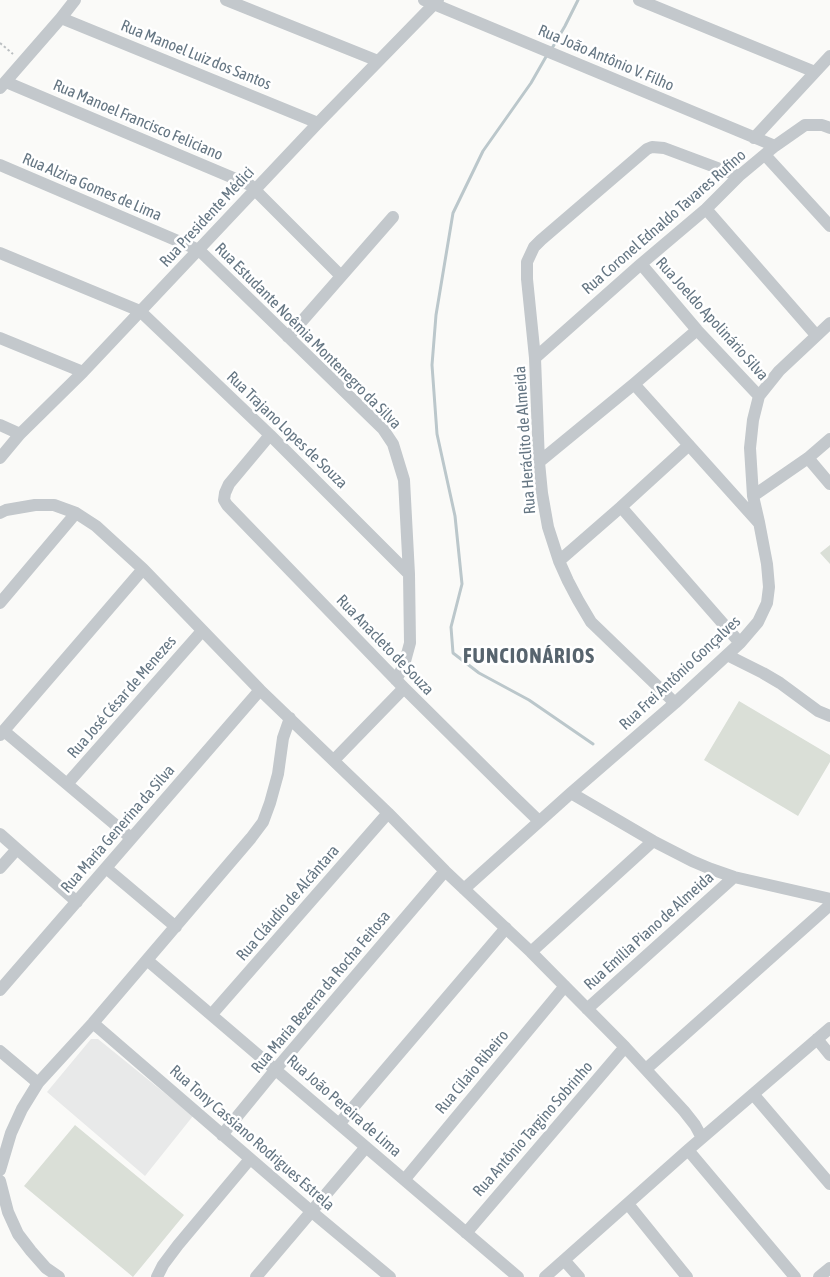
<!DOCTYPE html>
<meta charset="utf-8">
<style>
body{margin:0}
canvas{display:block;background:#fafaf8}
</style>
<canvas width="830" height="1277"></canvas>
<script>
const g = document.querySelector('canvas').getContext('2d');
g.lineJoin = 'round';
function fill(path, color) { g.fillStyle = color; g.fill(path, 'evenodd'); }
const shape = rows => new Path2D(rows.map(r => 'M' + r).join(''));
function strokePath(path, color, width, dash) { g.strokeStyle = color; g.lineWidth = width; g.lineCap = dash ? 'butt' : 'round'; g.setLineDash(dash || []); g.stroke(path); }
function write(font, color, halo, rows, align = 'center') {
  g.font = font + ' "Asap Condensed",sans-serif'; g.lineWidth = 5; g.setLineDash([]); g.textBaseline = 'middle'; g.strokeStyle = halo; g.fillStyle = color; for (const [text, x, y, turn = 0] of rows) {
    g.save(); g.translate(x, y); g.rotate((+turn || 0) * Math.PI / 180); g.textAlign = isNaN(turn) ? turn : align; if (halo) g.strokeText(text, 0, 0); g.fillText(text, 0, 0); g.restore();
  }
}
fill(shape([
 [91,1039,98,1039,193,1116,145,1176,47,1092]
]), '#e8e9e9');
fill(shape([
 [830,545,830,564,820,553],
 [739,701,830,755,830,762,798,816,704,760],
 [75,1125,184,1215,133,1277,24,1186]
]), '#dadfd7');
strokePath(shape([
 [551,50,565,26,578,0],
 [547,55,531,83,483,151,453,213,436,315,432,365,437,434,455,516,462,584,451,627,453,653,479,673,529,700,593,744]
]), '#bbc7cb', 3);
strokePath(shape([
 [0,43,13,54]
]), '#bbbfc2', 2, [2.5, 2.5]);
strokePath(shape([
 [226,0,378,61],
 [424,0,775,146],
 [639,0,815,72],
 [61,18,318,123],
 [6,82,250,185,341,276],
 [0,88,61,18,75,0],
 [754,138,830,56],
 [765,155,830,226],
 [0,165,199,250,383,429,393,444,404,480,409,574,410,643,404,665,396,680],
 [706,209,816,335],
 [0,253,140,311,270,435,409,574],
 [641,264,697,330,759,396],
 [288,337,393,217],
 [0,338,83,372],
 [535,358,641,264,706,209,739,176,775,146,805,125,822,125,830,128],
 [634,384,758,522],
 [0,425,20,434],
 [270,435,229,484,225,493,224,500,227,505,404,688,510,793,539,821],
 [0,458,20,434,83,372,318,123,438,0],
 [808,458,830,484],
 [539,462,634,384,697,330],
 [753,496,808,458,830,439],
 [621,507,740,643],
 [0,513,6,510,35,505,54,505,76,513,96,526,143,569,260,690,388,813,445,871,531,952,625,1047,684,1111,695,1125,702,1138],
 [559,561,621,507,689,445],
 [0,603,76,513],
 [727,655,763,673,780,683,818,711,830,716],
 [675,703,591,622,578,600,568,581,559,561,548,527,542,493,539,462,535,358,527,279,527,262,534,247,541,240,647,149,652,147,664,148,739,176],
 [4,731,131,838],
 [0,735,143,569],
 [334,760,404,688],
 [67,784,202,631],
 [571,793,653,841,692,861,711,869,734,877,830,899],
 [0,834,77,902],
 [0,868,17,849],
 [106,868,176,927],
 [464,889,571,793,675,703,740,643,758,622,767,603,769,587,767,564,759,522,753,496,750,448,753,420,759,396,779,371,830,323],
 [531,952,653,841],
 [147,960,518,1277],
 [0,990,260,690],
 [587,1009,734,877],
 [212,1014,388,813],
 [93,1023,312,1212,390,1277],
 [817,1039,830,1055],
 [0,1051,38,1083],
 [646,1069,830,905],
 [753,1094,830,1184],
 [339,1124,506,928],
 [222,1135,276,1069,445,871],
 [688,1150,795,1277],
 [0,1170,11,1133,22,1109,38,1083,93,1023,251,838,263,822,270,803,278,774,283,738,290,718],
 [405,1179,565,986],
 [0,1181,8,1212,18,1234,31,1251,46,1268,59,1277],
 [628,1204,687,1277],
 [466,1233,625,1047],
 [564,1260,579,1277],
 [157,1277,163,1265,178,1245,250,1159],
 [256,1277,366,1147],
 [545,1277,688,1150,830,1028],
 [819,1277,830,1268]
]), '#c3c8cc', 12);
write('16px', '#657683', '#fff', [
 ["Rua Manoel Luiz dos Santos",196,55,22],
 ["Rua João Antônio V. Filho",606,58,23],
 ["Rua Manoel Francisco Feliciano",138,120,23],
 ["Rua Alzira Gomes de Lima",92,187,23],
 ["Rua Presidente Médici",207,217,-47],
 ["Rua Coronel Ednaldo Tavares Rufino",664,222,-41],
 ["Rua Joeldo Apolinário Silva",712,319,48],
 ["Rua Estudante Noêmia Montenegro da Silva",308,336,45],
 ["Rua Trajano Lopes de Souza",287,430,44],
 ["Rua Heráclito de Almeida",525,440,-94],
 ["Rua Anacleto de Souza",385,645,46],
 ["Rua Frei Antônio Gonçalves",680,673,-43],
 ["Rua José César de Menezes",122,697,-49],
 ["Rua Maria Generina da Silva",118,829,-49],
 ["Rua Cláudio de Alcântara",288,903,-49],
 ["Rua Emília Piano de Almeida",649,931,-42],
 ["Rua Maria Bezerra da Rocha Feitosa",321,992,-50],
 ["Rua Cilaio Ribeiro",472,1072,-50],
 ["Rua João Pereira de Lima",344,1106,41],
 ["Rua Antônio Targino Sobrinho",533,1129,-49],
 ["Rua Tony Cassiano Rodrigues Estrela",252,1138,41]
]);
g.letterSpacing = '1px';
write('bold 21px', '#57646e', '#fff', [
 ["FUNCIONÁRIOS",529,656]
]);
g.letterSpacing = '0px';
</script>
